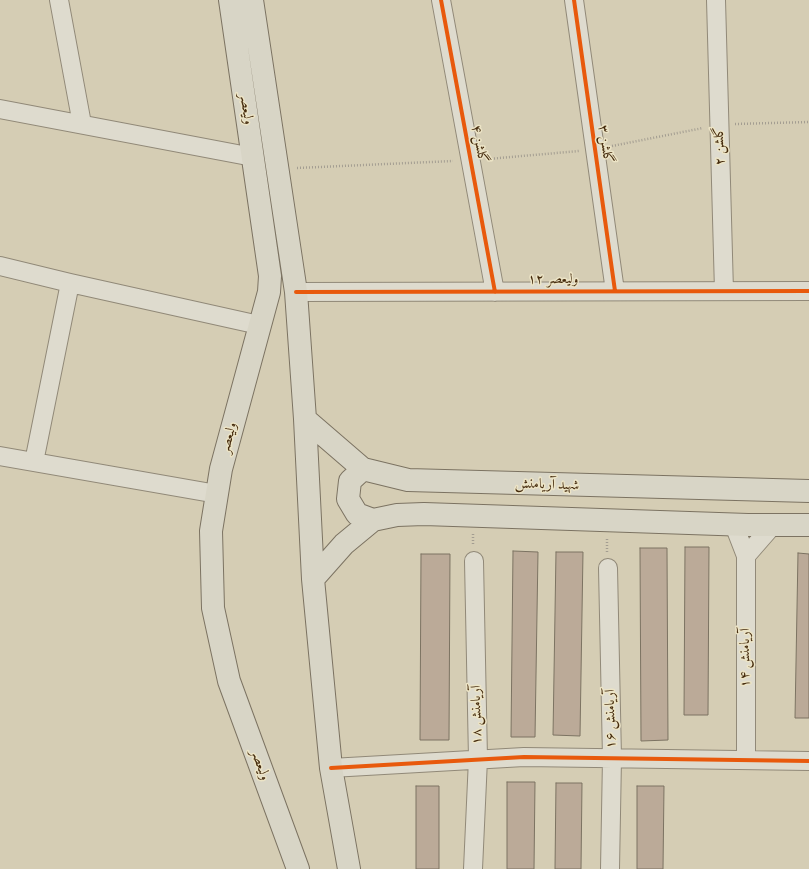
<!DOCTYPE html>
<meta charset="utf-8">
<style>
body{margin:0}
canvas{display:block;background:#d5cdb4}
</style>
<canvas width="809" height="869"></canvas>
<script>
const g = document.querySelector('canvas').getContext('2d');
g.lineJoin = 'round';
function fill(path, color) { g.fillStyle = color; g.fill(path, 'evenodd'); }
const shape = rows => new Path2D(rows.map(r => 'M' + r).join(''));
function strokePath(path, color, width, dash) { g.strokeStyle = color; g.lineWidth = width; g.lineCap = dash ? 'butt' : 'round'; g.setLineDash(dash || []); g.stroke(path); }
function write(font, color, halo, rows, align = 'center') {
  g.font = font + ' "Libre Bodoni",Amiri,serif'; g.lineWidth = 3; g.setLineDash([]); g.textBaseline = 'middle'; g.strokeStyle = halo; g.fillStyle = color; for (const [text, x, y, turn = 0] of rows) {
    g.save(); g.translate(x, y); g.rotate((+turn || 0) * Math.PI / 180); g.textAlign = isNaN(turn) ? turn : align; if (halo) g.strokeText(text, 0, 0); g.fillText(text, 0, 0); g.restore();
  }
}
const building = shape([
 [685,547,709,547,708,715,684,715,685,547],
 [640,548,667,548,668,740,641,741,640,548],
 [513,551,538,552,535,737,511,737,513,551],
 [556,552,583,552,580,736,553,735,556,552],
 [798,553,809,554,809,718,795,718,798,553],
 [421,554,450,554,449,740,420,740,421,554],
 [507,782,535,782,534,869,507,869,507,782],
 [556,783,582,783,581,869,555,869,556,783],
 [416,786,439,786,439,869,416,869,416,786],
 [637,786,664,786,663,869,637,869,637,786]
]);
fill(building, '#bbaa98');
strokePath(building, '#7c7362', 1);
const minor = shape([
 [59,0,82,124],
 [441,0,495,292],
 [574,0,615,291],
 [716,0,724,291],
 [0,109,253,157],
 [0,266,70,283,259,325],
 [296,292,809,291],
 [0,456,217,494],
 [34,462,70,283],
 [734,525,746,556,746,760],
 [746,556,773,525],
 [608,568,612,758,610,869],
 [331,768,524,757,809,761],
 [473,869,478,759,474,561]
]);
const major = shape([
 [230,0,270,276,269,292,221,469,211,531,213,608,229,681,298,869],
 [252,0,296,292,305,419,313,579,331,768,349,869],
 [305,419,363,469,408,480,809,491],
 [363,469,350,481,348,499,357,514,373,520],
 [313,579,344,544,373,520,397,515,424,514,748,525,809,525]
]);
strokePath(minor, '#918978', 20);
strokePath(major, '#7c7362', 24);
strokePath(shape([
 [735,124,809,122],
 [612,146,703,128],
 [488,159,579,151],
 [297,168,453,161],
 [473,534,473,545],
 [607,539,607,552]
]), '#a39d91', 2.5, [1, 2]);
strokePath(minor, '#dedbce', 18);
strokePath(major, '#d8d5c6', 22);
strokePath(shape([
 [441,0,495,292],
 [574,0,615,291],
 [296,292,809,291],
 [331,768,524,757,809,761]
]), '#e8590c', 4);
write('14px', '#452b0d', '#ece4c6', [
 ["ولیعصر",246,109,81],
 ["گلشن ۴",479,144,79],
 ["گلشن ۳",605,144,82],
 ["گلشن ۲",720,146,-92],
 ["ولیعصر ۱۲",553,280],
 ["ولیعصر",229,438,-75],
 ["شهید آریامنش",547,485,2],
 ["آریامنش ۱۴",746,658,-90],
 ["آریامنش ۱۸",477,715,-91],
 ["آریامنش ۱۶",611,719,-91],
 ["ولیعصر",260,765,70]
]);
</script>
